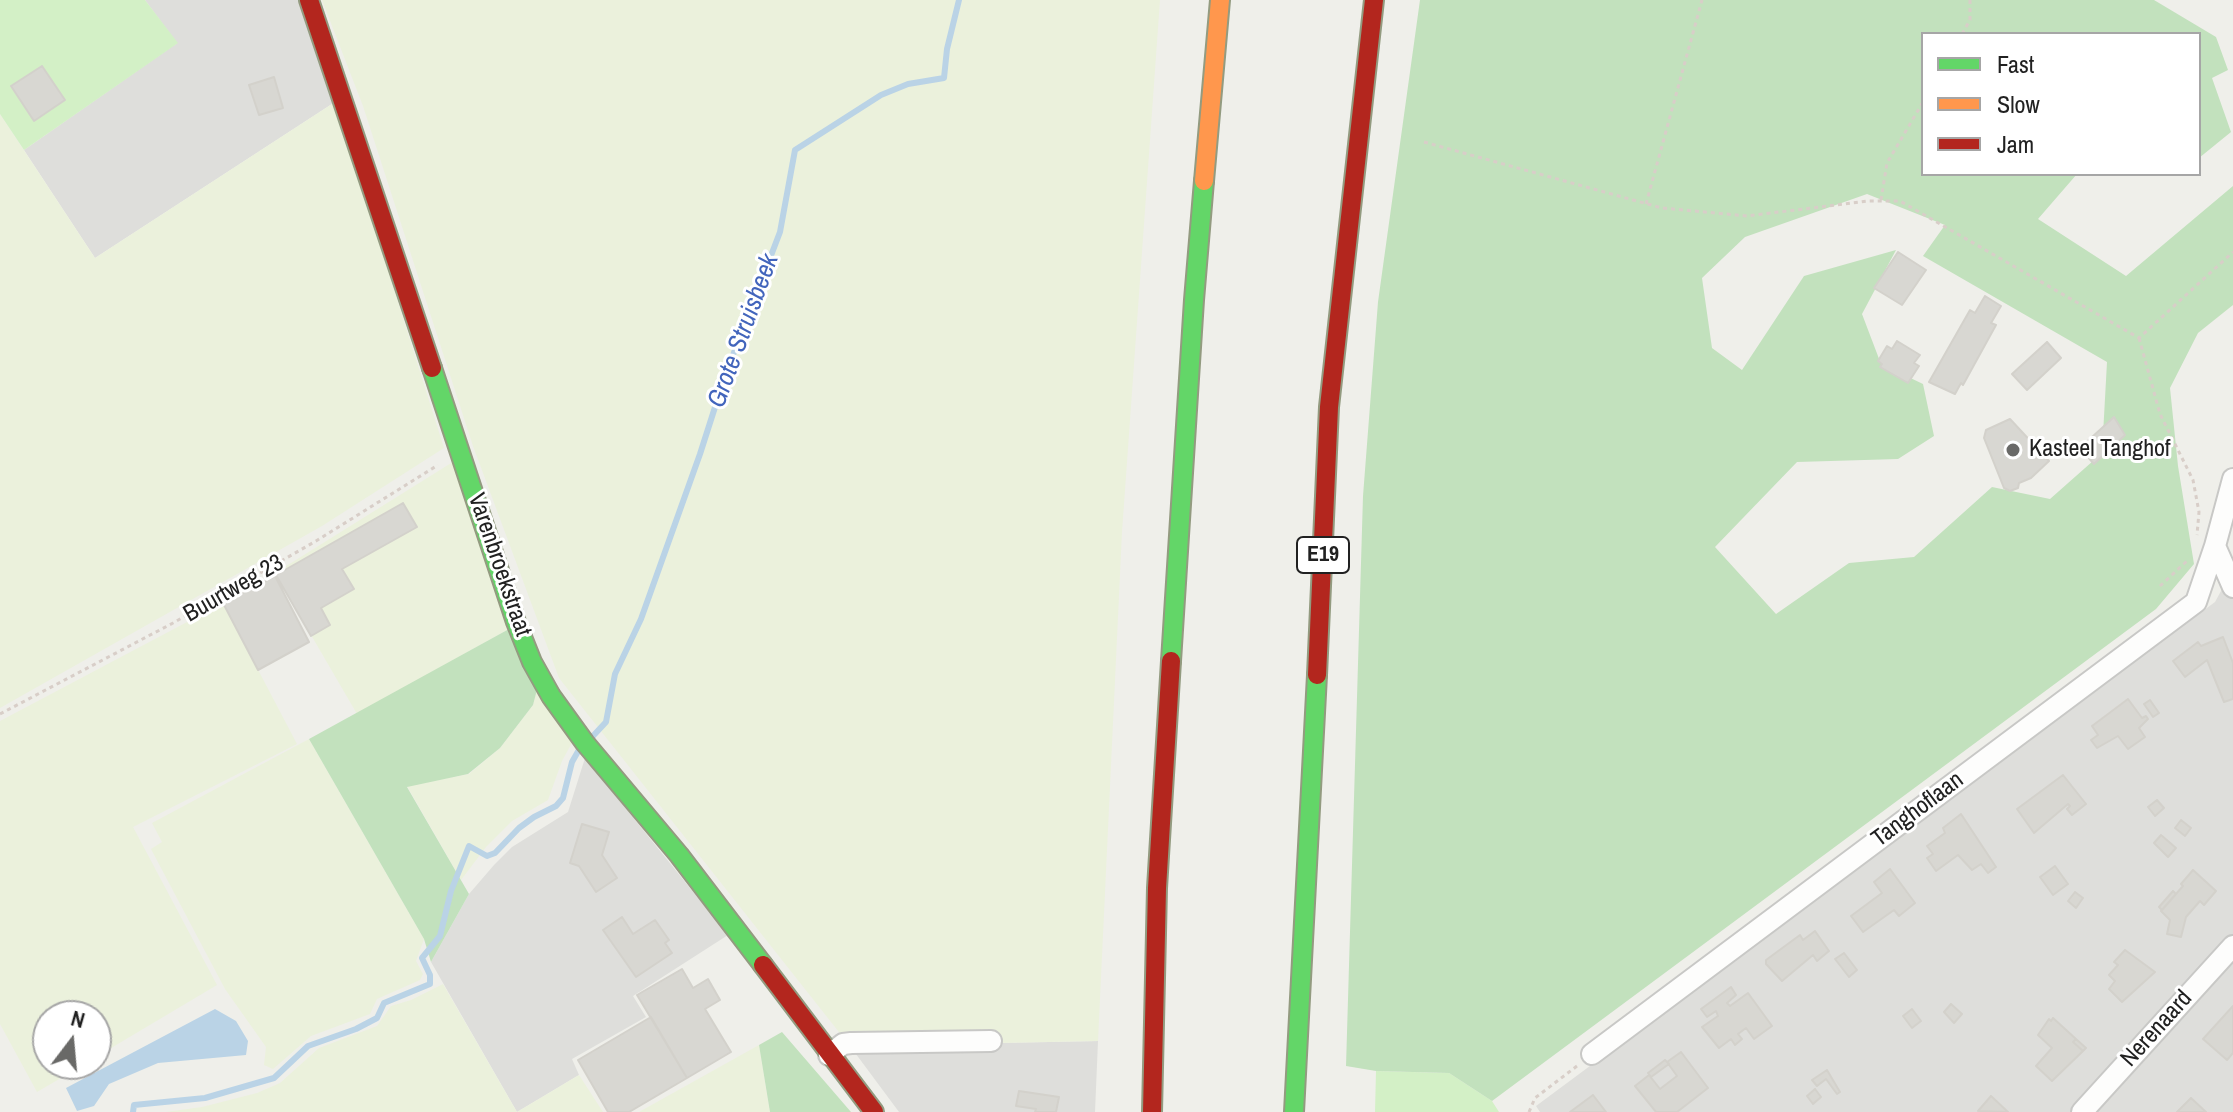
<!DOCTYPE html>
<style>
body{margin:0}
#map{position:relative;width:2233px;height:1112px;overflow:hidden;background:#efefea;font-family:"Archivo Narrow",sans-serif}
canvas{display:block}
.legend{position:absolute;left:1921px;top:32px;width:280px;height:144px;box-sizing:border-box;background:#fff;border:2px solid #a6a6a6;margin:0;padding:10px 14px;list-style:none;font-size:24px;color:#212121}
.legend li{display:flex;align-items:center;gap:16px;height:40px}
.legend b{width:40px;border:2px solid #a6a6a6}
.north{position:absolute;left:32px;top:1000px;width:80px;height:80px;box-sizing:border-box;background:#fff;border:2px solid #a6a6a6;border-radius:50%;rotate:16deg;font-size:22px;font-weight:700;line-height:32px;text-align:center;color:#212121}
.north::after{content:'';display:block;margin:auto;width:28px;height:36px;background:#696967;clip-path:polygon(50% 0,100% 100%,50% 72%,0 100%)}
</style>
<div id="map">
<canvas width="2233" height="1112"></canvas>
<ul class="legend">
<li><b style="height:10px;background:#63d668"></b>Fast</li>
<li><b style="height:10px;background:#ff974d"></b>Slow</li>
<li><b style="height:10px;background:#b3261e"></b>Jam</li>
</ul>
<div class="north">N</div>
</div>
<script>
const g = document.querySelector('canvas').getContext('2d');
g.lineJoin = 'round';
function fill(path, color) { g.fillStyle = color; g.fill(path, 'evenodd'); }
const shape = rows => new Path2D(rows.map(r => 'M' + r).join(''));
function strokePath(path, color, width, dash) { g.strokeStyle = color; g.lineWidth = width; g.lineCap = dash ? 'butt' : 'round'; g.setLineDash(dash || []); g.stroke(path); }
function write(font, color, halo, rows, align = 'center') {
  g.font = font + ' "Archivo Narrow",sans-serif'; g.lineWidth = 6; g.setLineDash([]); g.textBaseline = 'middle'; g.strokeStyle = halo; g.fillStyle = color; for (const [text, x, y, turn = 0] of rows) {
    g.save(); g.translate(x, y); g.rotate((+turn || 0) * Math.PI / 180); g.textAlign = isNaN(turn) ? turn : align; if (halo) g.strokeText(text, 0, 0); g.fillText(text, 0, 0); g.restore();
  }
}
fill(shape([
 [145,0,300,0,335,102,95,258,24,150,177,43],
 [2233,569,2233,1112,1540,1112,1536,1106,2215,602],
 [585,758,728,935,633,996,646,1017,572,1059,579,1075,517,1112,431,962,469,894,494,865,512,847,568,812],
 [1098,1041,1095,1112,899,1112,850,1046]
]), '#dededb');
fill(shape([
 [322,0,1160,0,1122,532,1098,1041,850,1046,559,678,473,446,363,106],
 [335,102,444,448,322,526,0,708,0,114,95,258],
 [456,460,509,629,357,714,275,573],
 [223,603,297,744,133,827,217,985,96,1057,96,1016,48,1016,48,1064,85,1064,37,1092,0,1024,0,721],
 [538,686,574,739,562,761,548,800,512,821,486,847,461,880,407,786,469,774,500,748,533,705],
 [309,739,424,939,416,961,423,974,420,980,377,999,370,1014,311,1036,273,1069,264,1065,266,1047,225,989,151,849,162,842,152,823],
 [443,984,517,1112,579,1075,603,1112,166,1112,202,1107,257,1093,280,1083,319,1048,377,1026,391,1006,411,1000],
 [759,1045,770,1112,639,1112]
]), '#ebf1dc');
fill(shape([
 [0,0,145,0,178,43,24,150,0,114],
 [1376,1071,1449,1073,1492,1101,1499,1112,1375,1112]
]), '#d3f0c6');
fill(shape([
 [1420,0,2154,0,2216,37,2228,70,2212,78,2231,132,2199,158,2199,34,1923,34,1923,174,2077,174,2038,219,2126,276,2233,186,2233,305,2198,333,2170,388,2178,466,2194,564,2156,609,1492,1101,1449,1073,1376,1071,1346,1066,1363,496,1378,302],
 [1867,194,1945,225,1923,256,2107,362,2102,453,2050,499,1992,487,1914,557,1849,563,1776,614,1715,547,1797,462,1898,459,1934,436,1923,384,1881,364,1862,314,1896,250,1804,276,1742,370,1712,348,1702,278,1745,237],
 [509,629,538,686,533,705,500,748,468,774,407,787,469,894,431,962,424,939,309,739],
 [782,1032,851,1112,770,1112,759,1045]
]), '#c2e1bd');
fill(shape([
 [215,1009,236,1021,248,1041,246,1055,158,1063,109,1084,94,1106,77,1111,66,1088]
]), '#bad3e6');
strokePath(shape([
 [593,736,606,722,615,674,641,619,700,454,725,376,780,232,795,150,881,95,908,84,944,78,947,49,959,0],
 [133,1112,134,1105,205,1098,274,1078,308,1046,356,1029,377,1018,384,1003,430,984,430,975,422,958,440,936,451,891,469,846,487,856,495,853,519,828,534,817,556,806,563,798,572,762,580,748]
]), '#bad3e6', 6);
const building = shape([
 [42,66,65,100,34,121,11,86,42,66],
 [274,77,283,108,259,115,249,85,274,77],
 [1898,252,1926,270,1902,305,1874,288,1898,252],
 [1985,296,2001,306,1991,323,1996,325,1963,385,1961,383,1955,394,1929,382,1970,310,1975,313,1985,296],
 [1897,341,1920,355,1914,363,1919,366,1908,383,1880,367,1882,364,1878,361,1887,346,1892,349,1897,341],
 [2047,342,2061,358,2027,390,2012,374,2047,342],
 [2114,417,2125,435,2094,464,2080,448,2114,417],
 [2010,419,2049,461,2031,478,2019,483,2018,488,2010,491,2004,488,1984,438,1986,430,2010,419],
 [403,503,417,527,342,569,354,589,321,608,330,625,311,636,276,575,403,503],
 [275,576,309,642,258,670,223,603,275,576],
 [2223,637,2233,663,2233,699,2224,702,2207,660,2185,677,2173,661,2198,642,2201,646,2223,637],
 [2128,699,2142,718,2146,716,2148,719,2139,728,2145,737,2128,749,2118,736,2097,748,2091,740,2098,735,2092,726,2128,699],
 [2150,700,2159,713,2153,717,2144,704,2150,700],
 [2063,775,2086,804,2072,815,2067,809,2070,806,2068,804,2034,833,2017,809,2063,775],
 [2157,800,2164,808,2155,816,2148,807,2157,800],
 [1961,814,1996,867,1988,873,1981,864,1972,870,1958,855,1936,871,1927,858,1933,854,1927,846,1945,833,1943,828,1961,814],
 [2181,820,2191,828,2185,836,2175,828,2181,820],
 [582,824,609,832,602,855,617,878,596,892,579,866,570,863,582,824],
 [2161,835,2176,848,2168,857,2154,843,2161,835],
 [2055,866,2068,884,2053,895,2040,877,2055,866],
 [1890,869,1915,903,1899,916,1894,910,1863,932,1851,916,1882,893,1874,882,1890,869],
 [2193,870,2216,891,2204,905,2200,901,2186,917,2181,937,2167,934,2170,920,2161,911,2183,886,2181,884,2193,870],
 [2173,891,2176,894,2162,910,2159,907,2173,891],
 [2075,892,2083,898,2076,908,2068,901,2075,892],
 [622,917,633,934,655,920,669,940,665,943,672,953,636,977,603,930,622,917],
 [1815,931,1829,951,1817,961,1813,955,1782,981,1766,964,1766,960,1800,935,1803,940,1815,931],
 [2125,950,2155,972,2122,1002,2109,989,2115,981,2109,975,2118,965,2114,962,2125,950],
 [1844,953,1857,970,1849,977,1835,959,1844,953],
 [682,969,693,988,708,979,720,1000,705,1009,731,1052,687,1078,637,995,682,969],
 [1731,987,1736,995,1727,1003,1730,1006,1748,993,1772,1026,1754,1039,1746,1028,1738,1034,1742,1039,1735,1045,1731,1039,1719,1048,1702,1027,1718,1016,1716,1011,1707,1017,1701,1009,1731,987],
 [1951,1004,1962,1014,1954,1023,1944,1012,1951,1004],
 [2233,1006,2233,1053,2227,1060,2203,1039,2233,1006],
 [1912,1009,1921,1021,1912,1028,1903,1016,1912,1009],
 [651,1017,687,1078,629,1112,608,1112,578,1060,651,1017],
 [2053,1018,2076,1039,2073,1042,2083,1051,2052,1081,2036,1066,2052,1048,2038,1035,2049,1019,2051,1021,2053,1018],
 [2076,1039,2086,1048,2083,1051,2073,1042,2076,1039],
 [1681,1052,1708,1088,1677,1112,1656,1112,1635,1086,1649,1075,1660,1089,1677,1076,1667,1062,1681,1052],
 [1665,1060,1669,1064,1651,1077,1648,1073,1665,1060],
 [1827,1070,1840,1092,1837,1094,1826,1079,1817,1086,1812,1080,1827,1070],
 [1815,1089,1821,1097,1813,1104,1807,1096,1815,1089],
 [1019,1091,1059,1097,1056,1112,1035,1112,1036,1109,1016,1106,1019,1091],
 [1593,1095,1606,1112,1570,1112,1593,1095],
 [1991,1096,2008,1112,1978,1111,1991,1096],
 [2191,1098,2206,1112,2177,1112,2191,1098]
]);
fill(building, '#d8d7d2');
strokePath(building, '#d3d1cb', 2);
const street = shape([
 [2215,546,2233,587],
 [1592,1054,2196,602,2215,546,2233,479],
 [829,1055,843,1044,851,1043,991,1041],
 [2082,1112,2233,946]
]);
const fast = shape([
 [432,368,516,622,532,662,551,696,585,743,679,855,763,965],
 [1171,661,1194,300,1204,181],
 [1294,1112,1317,675]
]);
const slow = shape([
 [1204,181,1220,0]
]);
const jam = shape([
 [309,0,432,368],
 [1317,675,1329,407,1374,0],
 [763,965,874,1112],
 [1152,1112,1157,888,1171,661]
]);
strokePath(street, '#c8c8c6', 24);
strokePath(fast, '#939b80', 22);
strokePath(slow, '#939b80', 22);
strokePath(jam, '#939b80', 22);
strokePath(shape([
 [1962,34,1970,20,1970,0],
 [1424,142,1662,208,1747,216,1868,201,1900,201,2139,338,2233,252],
 [1881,200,1887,163,1923,102],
 [1646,204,1702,0],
 [2139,338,2160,414,2193,480,2199,512,2197,535],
 [2160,586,2188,560],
 [0,714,173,623,316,541,438,465],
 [1529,1112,1535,1098,1577,1066]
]), '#d8cec8', 3, [4, 4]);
strokePath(street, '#fdfdfc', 20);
strokePath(fast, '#63d668', 18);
strokePath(slow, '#ff974d', 18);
strokePath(jam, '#b3261e', 18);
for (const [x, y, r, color] of [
 [2013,450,8,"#696967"]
]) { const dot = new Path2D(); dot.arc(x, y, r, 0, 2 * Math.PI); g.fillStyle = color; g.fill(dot); strokePath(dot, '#fff', 3); }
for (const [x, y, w] of [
 [1323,555,52]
]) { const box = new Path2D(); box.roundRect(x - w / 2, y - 18, w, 36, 6); g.fillStyle = '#fff'; g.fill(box); strokePath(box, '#212121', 2); }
write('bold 22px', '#212121', null, [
 ["E19",1323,555]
]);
write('24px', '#212121', '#fff', [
 ["Kasteel Tanghof",2029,450]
], 'left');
write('24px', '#212121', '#fff', [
 ["Varenbroekstraat",499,565,71],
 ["Buurtweg 23",234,589,-30],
 ["Tanghoflaan",1918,810,-37],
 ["Nerenaard",2157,1029,-48]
]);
write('italic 26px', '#4265bc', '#fff', [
 ["Grote Struisbeek",744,331,-70]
]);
</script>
